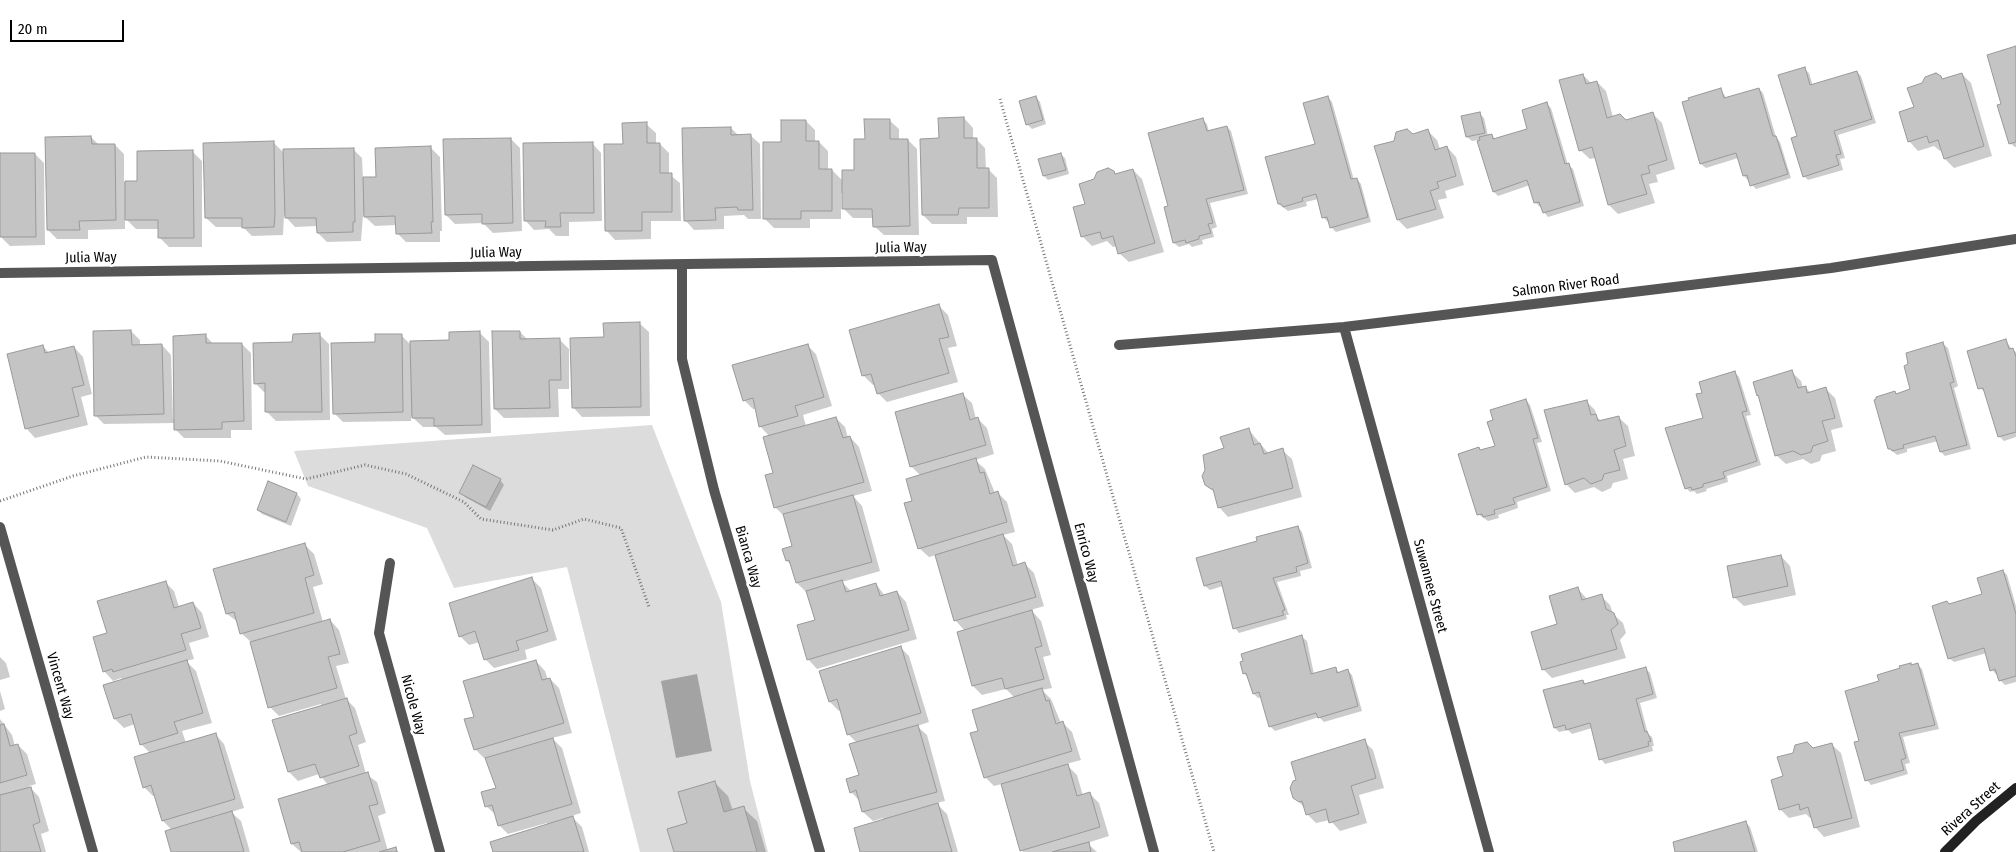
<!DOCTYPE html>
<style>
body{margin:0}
#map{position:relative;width:2016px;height:852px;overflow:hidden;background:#fff;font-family:"Fira Sans Condensed",sans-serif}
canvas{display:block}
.scale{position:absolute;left:10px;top:20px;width:114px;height:22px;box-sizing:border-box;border:2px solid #000;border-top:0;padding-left:6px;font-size:15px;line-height:18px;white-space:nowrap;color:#000;-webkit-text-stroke:4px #fff;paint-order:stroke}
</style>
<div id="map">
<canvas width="2016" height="852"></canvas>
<div class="scale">20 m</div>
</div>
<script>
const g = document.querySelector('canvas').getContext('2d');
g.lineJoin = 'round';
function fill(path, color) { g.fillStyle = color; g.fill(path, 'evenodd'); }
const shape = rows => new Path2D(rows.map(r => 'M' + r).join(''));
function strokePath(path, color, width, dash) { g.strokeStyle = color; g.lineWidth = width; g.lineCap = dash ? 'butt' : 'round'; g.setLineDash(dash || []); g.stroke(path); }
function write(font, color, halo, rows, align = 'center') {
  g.font = font + ' "Fira Sans Condensed",sans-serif'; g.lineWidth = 5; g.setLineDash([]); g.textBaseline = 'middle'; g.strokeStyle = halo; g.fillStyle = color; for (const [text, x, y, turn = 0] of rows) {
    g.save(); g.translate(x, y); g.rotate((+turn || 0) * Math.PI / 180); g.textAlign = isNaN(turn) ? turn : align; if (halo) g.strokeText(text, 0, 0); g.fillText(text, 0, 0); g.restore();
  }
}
fill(shape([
 [652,425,721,602,750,781,768,852,640,852,567,567,454,588,427,528,308,486,294,451]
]), '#dcdcdc');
fill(shape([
 [697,674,712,751,676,758,661,681]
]), '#a3a3a3');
fill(shape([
 [2016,48,2016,147,2015,147,2010,143,2002,105],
 [1804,69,1809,73,1813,86,1857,72,1861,76,1876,123,1838,135,1845,158,1840,159,1843,170,1808,180,1804,176,1799,136],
 [1962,74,1971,83,1992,156,1954,168,1945,159,1943,150,1940,151,1934,146,1918,151,1909,141,1915,108,1923,84,1941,77,1943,80],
 [1583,75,1591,83,1597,82,1606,91,1613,117,1625,121,1653,114,1662,123,1675,169,1656,175,1658,182,1649,184,1655,203,1618,214,1609,205,1596,158,1590,159,1580,150],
 [1759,89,1763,93,1776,137,1780,142,1791,178,1756,189,1744,176,1738,158,1706,168,1701,164,1721,90,1727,99],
 [1036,97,1040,102,1046,124,1032,129,1027,124],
 [1328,97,1332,102,1354,180,1357,179,1361,184,1371,222,1336,232,1331,227,1330,221,1328,222,1323,217,1318,199,1306,202,1307,206,1288,211,1279,204,1316,144],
 [1547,104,1551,108,1568,165,1573,169,1584,206,1548,217,1544,212,1542,206,1540,207,1535,202,1530,185,1498,196,1494,192,1478,140,1472,141,1467,137,1463,117,1479,113,1484,118,1488,136,1492,135,1495,139,1528,129],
 [964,118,973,128,973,139,976,139,985,148,986,169,988,169,997,178,998,217,967,217,967,224,932,224,923,215,940,139],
 [889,120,899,129,899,140,908,140,917,149,919,235,884,235,874,226,874,218,853,218,844,209,843,193,841,193,841,219,810,219,810,228,774,228,765,219,782,143,806,121,815,130,815,142,819,142,828,151,828,170,832,170,843,181,855,171,866,140],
 [1203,120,1207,124,1209,132,1227,127,1231,131,1248,194,1210,203,1217,227,1212,229,1214,237,1202,240,1203,244,1192,247,1189,244,1179,247,1174,243,1165,208,1169,207],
 [646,124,656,133,656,144,660,144,669,153,669,174,680,183,681,221,651,221,651,239,615,240,606,230,624,145],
 [731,128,739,136,750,135,760,144,761,219,748,219,744,215,724,216,724,229,694,230,685,220],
 [1428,131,1437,140,1440,149,1447,147,1456,157,1464,185,1445,191,1447,198,1438,200,1444,218,1407,229,1398,220,1413,135],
 [91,137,99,145,115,145,124,154,124,182,138,183,193,152,202,161,202,247,169,247,160,238,159,229,136,229,125,218,125,229,88,230,88,239,57,239,48,230],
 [511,139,520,148,522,231,493,233,483,223,455,224,446,215],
 [273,142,285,154,353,149,362,158,363,179,377,178,431,148,440,157,442,231,440,231,440,242,406,242,397,233,397,225,375,226,363,215,361,241,327,242,318,233,318,226,295,227,284,215,283,235,252,236,243,227,216,227,206,218],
 [592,143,601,153,602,221,569,222,569,236,556,236,549,229,534,230,525,220],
 [0,154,35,154,44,163,45,245,10,246,1,237],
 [1060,154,1065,158,1069,174,1048,180,1044,176,1040,160],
 [1133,170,1142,179,1164,252,1129,262,1119,253,1117,246,1113,247,1107,241,1092,246,1083,237,1087,205,1095,180,1113,172,1116,175],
 [939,306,948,315,957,346,948,348,958,382,887,402,878,393,875,384,873,385,864,376],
 [639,323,649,332,650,416,582,417,573,407,605,339],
 [131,331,140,340,140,346,162,345,171,355,173,419,175,419,206,336,214,345,242,344,251,353,252,430,231,430,231,438,184,438,175,429,175,423,104,424,95,415],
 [520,332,528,340,559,339,569,349,569,389,558,389,559,417,504,418,495,409],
 [480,333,489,342,491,433,445,435,436,427,423,427,411,416,411,421,343,422,334,413,376,343,401,335,411,345,451,341],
 [320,335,329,344,330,420,276,421,267,412,266,392,264,392,255,383,294,344],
 [2006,340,2012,350,2016,352,2016,437,2004,441,1999,436,1985,392,1980,388],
 [1943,344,1948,348,1958,386,1954,388,1971,449,1945,456,1941,452,1938,441,1907,449,1907,452,1897,455,1890,449,1895,393,1897,395,1912,390],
 [807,345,816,354,832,406,803,415,806,426,836,418,845,427,848,438,850,437,859,447,872,491,853,496,862,506,880,571,842,582,851,591,876,584,885,596,897,592,906,602,917,639,817,669,808,659,816,621,806,592,797,583,792,566,787,561,794,547,784,516,775,507,770,437,760,426,756,409,753,409,744,400],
 [43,346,49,353,74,347,83,357,92,394,81,397,88,425,35,438,26,428],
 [1792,372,1801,381,1803,388,1805,387,1811,393,1826,389,1835,398,1843,427,1831,430,1836,451,1822,455,1820,461,1811,464,1803,459,1786,464,1776,455,1760,398,1758,395],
 [1735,373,1739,377,1751,415,1746,416,1761,465,1727,476,1728,482,1706,489,1707,491,1697,494,1694,491,1690,492,1686,488,1705,419,1703,394],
 [962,394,972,403,976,419,978,419,987,428,994,454,975,460,985,469,995,493,998,493,1007,502,1015,532,1003,535,1012,544,1018,566,1025,564,1034,573,1044,606,1031,610,1041,621,1051,655,1043,657,1052,688,1042,690,1051,699,1061,723,1063,723,1072,732,1081,760,1066,764,1077,775,1083,796,1090,794,1099,803,1109,836,1087,843,1097,852,1023,852,1002,784,994,786,985,777,980,731,1015,698,1006,689,982,695,973,686,965,631,955,620,936,555,929,557,919,548,914,502,921,476,911,466],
 [1526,400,1530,405,1542,442,1537,443,1551,491,1517,502,1518,508,1498,515,1499,518,1488,521,1478,514,1479,449,1481,451,1496,446],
 [1586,401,1595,410,1597,417,1601,421,1618,417,1628,426,1635,456,1623,459,1628,479,1613,483,1611,488,1602,492,1594,487,1575,493,1566,484],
 [1248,429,1269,454,1282,450,1292,459,1302,497,1228,517,1219,507,1215,493,1206,484,1225,449],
 [500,480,504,485,490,511,465,497,461,493],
 [268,483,297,494,301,499,291,526,262,514,258,510],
 [1298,527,1302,532,1312,568,1300,571,1301,576,1277,582,1289,615,1286,615,1287,619,1239,633,1235,628,1223,586,1210,590,1205,586,1259,542],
 [305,545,314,554,323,584,313,587,323,622,330,620,339,630,349,663,336,666,346,699,355,708,366,742,358,745,366,774,377,782,386,813,378,816,388,851,395,849,399,852,301,852,292,844,328,785,319,774,298,781,289,772,321,707,321,704,279,716,270,707,251,642,241,633,238,622,227,614],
 [1781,556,1790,566,1796,595,1744,606,1734,597],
 [2003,571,2007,575,2016,606,2016,682,2005,685,2000,680,1998,674,1996,674,1992,670,1987,653,1954,662,1949,658,1950,605,1983,595],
 [532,579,541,588,557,640,525,650,527,659,494,668,485,659,480,642,469,645,460,636],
 [165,582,174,591,179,607,193,603,202,613,209,637,189,643,194,659,186,661,196,671,212,723,182,731,186,743,215,734,224,744,244,808,231,812,241,821,250,852,172,852,172,830,163,821,156,796,153,796,144,787,151,754,141,744,135,724,124,728,115,719,123,680,121,678,113,681,104,671,108,634],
 [1578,589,1588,600,1601,596,1610,605,1613,614,1623,623,1626,633,1620,640,1626,658,1552,678,1543,669,1558,625],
 [1302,637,1307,641,1314,674,1335,668,1340,673,1348,671,1352,675,1362,711,1324,722,1319,717,1275,731,1270,726,1262,697,1258,698,1254,694,1249,679,1244,673],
 [900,647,909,656,929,722,917,726,927,735,945,801,936,803,947,814,958,852,862,852,883,820,883,818,873,821,863,812,860,801,851,792,861,775,857,743,849,735,842,710,839,711,830,702],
 [0,657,6,663,10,677,0,680],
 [536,661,545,671,548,680,550,679,559,688,572,733,552,738,562,748,581,813,571,816,582,827,589,852,494,852,547,825,547,823,508,834,499,825,496,815,486,806,497,789,487,758,484,758,475,749,475,718],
 [1918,665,1922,669,1939,729,1903,737,1910,763,1905,764,1908,774,1871,785,1867,780,1860,742,1881,682],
 [1646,669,1650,673,1657,698,1640,703,1648,734,1652,737,1654,746,1652,746,1653,751,1605,764,1601,759,1592,728,1572,734,1568,730,1559,732,1555,728,1583,681,1586,685],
 [0,691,5,709,0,711],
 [0,719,12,735,15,746,18,745,27,754,36,784,29,786,39,797,49,831,41,834,46,852,0,852],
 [1364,741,1373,750,1384,788,1359,795,1367,823,1340,831,1330,820,1316,823,1307,814,1305,808,1294,797],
 [1831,744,1841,753,1860,827,1824,837,1815,827,1812,818,1810,818,1806,814,1789,818,1780,809,1784,777,1794,754],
 [715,783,728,796,733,811,743,808,757,821,766,852,675,852,689,824],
 [1746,823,1750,827,1758,852,1677,852]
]), '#0003');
const building = shape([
 [2016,46,2016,142,2009,144,1997,105,2001,104,1987,55,2016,46],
 [1805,67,1810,85,1857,71,1872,119,1834,131,1841,154,1836,155,1839,165,1803,177,1791,138,1797,136,1778,75,1805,67],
 [1936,73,1941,76,1942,79,1962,73,1984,146,1944,159,1938,140,1929,143,1927,136,1908,142,1899,112,1914,107,1907,88,1922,83,1925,77,1936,73],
 [1583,74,1586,84,1597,81,1607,118,1620,114,1626,120,1653,112,1667,160,1648,166,1650,173,1641,175,1647,194,1608,205,1592,147,1579,151,1559,80,1583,74],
 [1721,88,1724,98,1759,88,1773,136,1776,136,1788,174,1750,186,1747,175,1743,176,1736,153,1700,164,1682,102,1689,100,1688,98,1721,88],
 [1036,96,1043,120,1026,125,1019,101,1036,96],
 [1328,96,1351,179,1357,178,1368,217,1330,228,1327,217,1322,218,1316,194,1302,198,1303,201,1283,207,1281,204,1278,204,1265,157,1315,144,1303,103,1328,96],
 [1547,102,1565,164,1569,163,1580,202,1543,213,1539,202,1534,203,1527,180,1493,192,1477,141,1480,140,1479,137,1492,134,1493,139,1527,129,1522,110,1547,102],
 [1480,112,1485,133,1466,137,1461,116,1480,112],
 [964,117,964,138,977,138,977,168,989,168,989,208,959,208,958,215,922,215,920,139,939,138,938,118,964,117],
 [1203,118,1207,131,1227,126,1244,190,1206,199,1213,223,1208,224,1211,233,1199,236,1199,239,1186,243,1185,240,1173,243,1164,207,1168,206,1148,133,1203,118],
 [864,119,890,119,890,139,908,139,910,226,873,227,872,209,842,209,842,170,854,170,854,139,865,139,864,119],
 [781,120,806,120,806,141,819,141,819,169,832,169,832,211,801,211,801,219,763,219,763,142,781,142,781,120],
 [647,122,647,143,660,143,660,173,672,173,672,212,642,212,642,231,605,231,604,144,623,144,622,123,647,122],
 [731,127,731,135,751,134,753,210,738,210,737,207,715,208,716,220,684,221,682,128,731,127],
 [1407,129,1413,134,1428,129,1435,150,1447,146,1456,176,1437,182,1439,188,1430,191,1436,209,1397,220,1374,146,1394,141,1396,132,1407,129],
 [91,136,92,144,115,144,116,220,79,221,80,230,47,230,45,137,91,136],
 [511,138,513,223,482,224,482,214,445,215,443,139,511,138],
 [274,141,275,215,274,227,242,228,242,218,205,218,203,143,274,141],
 [593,142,594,213,560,213,561,227,545,227,546,221,524,221,523,143,593,142],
 [431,146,433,222,431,222,432,233,396,234,395,216,364,217,363,177,376,177,375,148,431,146],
 [354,148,355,222,353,222,353,232,317,233,316,218,285,218,283,149,354,148],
 [193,150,194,238,158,238,158,220,125,220,125,181,137,181,137,151,193,150],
 [0,153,35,153,36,237,0,237,0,153],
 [1061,153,1066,170,1043,176,1038,159,1061,153],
 [1108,168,1114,171,1115,174,1133,169,1155,243,1118,254,1113,236,1102,239,1100,232,1081,237,1073,207,1085,204,1079,184,1094,179,1097,172,1108,168],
 [939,304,949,337,939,339,949,373,877,394,871,374,862,376,849,330,939,304],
 [640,322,641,407,572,408,570,338,604,337,603,323,640,322],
 [131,330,132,345,162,344,164,414,94,416,93,331,131,330],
 [480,331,482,425,434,426,434,418,412,418,410,341,449,340,449,332,480,331],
 [492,331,520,331,520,339,560,338,561,380,549,380,550,408,494,409,492,331],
 [320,333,322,412,265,412,265,383,254,384,253,343,292,342,293,334,320,333],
 [206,334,206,343,242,343,244,421,222,422,222,429,174,430,173,336,206,334],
 [375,334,402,334,403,412,333,414,331,343,375,342,375,334],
 [2006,339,2009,349,2013,348,2016,357,2016,432,1998,437,1983,388,1978,389,1967,351,2006,339],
 [1943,342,1954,382,1950,383,1967,445,1940,452,1935,436,1903,445,1904,448,1892,451,1891,449,1888,449,1874,400,1876,399,1876,397,1895,391,1896,394,1910,389,1904,366,1908,364,1906,353,1943,342],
 [808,344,824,397,795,406,798,416,759,427,753,398,743,401,732,365,808,344],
 [43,345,45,353,74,346,84,385,72,388,79,416,25,429,7,354,43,345],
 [1792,370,1798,388,1806,386,1807,393,1826,387,1835,418,1822,421,1828,441,1813,446,1811,452,1801,455,1793,451,1775,456,1758,395,1757,396,1753,382,1792,370],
 [1735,371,1747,411,1742,412,1757,461,1723,472,1725,478,1703,484,1703,487,1692,490,1691,487,1685,489,1665,428,1703,418,1696,394,1702,393,1699,382,1735,371],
 [963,393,970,420,978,417,986,445,910,467,895,412,963,393],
 [1526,399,1538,438,1533,439,1547,487,1513,498,1515,504,1494,510,1495,514,1483,517,1482,514,1477,515,1458,454,1479,447,1480,450,1495,446,1487,422,1493,420,1490,410,1526,399],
 [1587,400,1591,415,1596,414,1598,421,1619,416,1626,446,1614,450,1620,470,1604,474,1602,480,1591,484,1584,478,1565,485,1544,410,1587,400],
 [836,417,843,438,850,436,864,482,774,508,765,475,773,473,763,437,836,417],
 [1249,428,1254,445,1260,443,1264,454,1283,448,1293,488,1218,508,1213,489,1211,489,1205,485,1202,476,1205,470,1203,455,1224,448,1220,437,1249,428],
 [976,458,980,473,984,472,990,494,998,491,1007,522,918,549,904,503,912,501,906,479,976,458],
 [473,465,501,479,486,507,459,493,473,465],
 [268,481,297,493,286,522,257,510,268,481],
 [853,495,872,562,796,583,789,560,786,561,782,549,792,546,783,514,853,495],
 [1298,526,1308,563,1296,567,1297,572,1273,578,1285,610,1282,611,1284,615,1233,629,1221,581,1204,586,1196,558,1257,541,1256,537,1298,526],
 [1003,534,1013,566,1025,562,1036,597,954,621,935,555,1003,534],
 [305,543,314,575,305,578,314,613,240,634,234,612,226,614,213,569,305,543],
 [1781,555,1788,586,1733,598,1727,566,1781,555],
 [2003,570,2016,614,2016,676,1999,681,1995,669,1990,671,1984,648,1948,659,1932,606,1947,601,1949,604,1982,594,1977,578,2003,570],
 [532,577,548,631,516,641,519,650,484,660,475,631,459,637,449,603,532,577],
 [842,580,846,592,876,583,880,596,897,591,909,630,807,660,797,625,815,620,806,591,842,580],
 [166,581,174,608,193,602,201,628,181,634,186,650,113,672,112,669,103,672,93,637,107,633,97,601,166,581],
 [1578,587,1582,600,1602,594,1606,609,1614,613,1618,624,1611,630,1617,649,1542,670,1531,632,1557,624,1549,596,1578,587],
 [1032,610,1042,646,1035,648,1044,679,1005,689,1002,678,972,686,957,632,1032,610],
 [330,619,340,654,328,657,337,688,268,708,250,642,330,619],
 [1302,635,1311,674,1336,667,1337,673,1348,669,1358,706,1318,718,1316,713,1269,727,1259,692,1253,694,1246,673,1243,674,1240,662,1243,661,1241,654,1302,635],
 [901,646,921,713,847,735,837,699,829,702,819,671,901,646],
 [187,660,203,713,174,722,178,733,140,745,131,714,114,719,103,685,187,660],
 [536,660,542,680,550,678,564,723,474,750,464,719,474,717,463,681,536,660],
 [1911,663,1911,665,1918,663,1935,725,1899,733,1906,758,1901,760,1904,770,1865,781,1854,742,1859,741,1845,691,1879,681,1877,675,1900,668,1899,666,1911,663],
 [1646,667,1653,694,1636,699,1645,732,1647,731,1651,741,1648,742,1649,746,1599,760,1590,723,1566,730,1565,725,1554,728,1543,690,1583,680,1584,684,1646,667],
 [1042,688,1046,701,1049,700,1056,724,1063,721,1072,751,984,778,970,733,978,731,972,710,1042,688],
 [347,698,357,733,349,736,359,766,320,778,315,764,288,772,272,720,347,698],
 [4,724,10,746,18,744,27,775,0,783,0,725,4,724],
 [918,725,937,792,862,812,856,790,850,793,846,779,859,775,849,744,918,725],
 [216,733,235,799,162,821,151,785,143,788,134,757,216,733],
 [553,738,572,804,498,826,492,805,485,807,481,792,496,788,485,758,553,738],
 [1365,739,1376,778,1351,786,1359,814,1329,823,1326,809,1306,815,1302,801,1299,802,1293,798,1290,788,1293,781,1296,780,1291,762,1365,739],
 [1807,742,1813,748,1832,743,1852,818,1814,828,1808,807,1800,810,1799,804,1779,810,1771,780,1783,776,1777,757,1793,753,1795,745,1807,742],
 [1068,764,1077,796,1090,792,1100,827,1020,851,1001,784,1068,764],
 [368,772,378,804,369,806,380,841,343,852,302,852,299,842,291,844,278,799,368,772],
 [715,781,724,812,744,806,757,852,674,852,667,829,687,823,678,792,715,781],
 [31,787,40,822,33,825,41,852,0,852,0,795,31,787],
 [938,803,952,852,860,852,854,828,938,803],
 [232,811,244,852,171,852,165,831,232,811],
 [573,816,584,852,493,852,490,842,573,816],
 [1746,821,1755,852,1675,852,1673,842,1746,821],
 [1089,842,1091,852,1052,852,1089,842],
 [396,847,397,852,379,852,396,847]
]);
fill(building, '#c4c4c4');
strokePath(building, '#999', 1);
strokePath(shape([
 [1000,99,1214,852],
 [0,501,73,476,146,457,220,461,306,479,365,465,406,474,464,502,481,519,553,530,584,519,621,528,649,607]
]), '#777', 3, [1, 2.5]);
strokePath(shape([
 [682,265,682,359,714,490,820,852],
 [0,273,992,260,1154,852],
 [1344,327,1489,852],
 [1119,345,1344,327,1831,268,2016,239],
 [0,527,93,852],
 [390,563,379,633,440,852]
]), '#555', 10);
strokePath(shape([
 [1945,852,1976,821,2016,788]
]), '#222', 10);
write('14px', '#000', '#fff', [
 ["Julia Way",901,248,-1],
 ["Julia Way",496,253,-1],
 ["Julia Way",91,258,-1],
 ["Salmon River Road",1566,286,-7],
 ["Enrico Way",1086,553,75],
 ["Bianca Way",748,557,74],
 ["Suwannee Street",1430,586,75],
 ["Vincent Way",60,686,74],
 ["Nicole Way",413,705,75],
 ["Rivera Street",1971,809,-42]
]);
</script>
